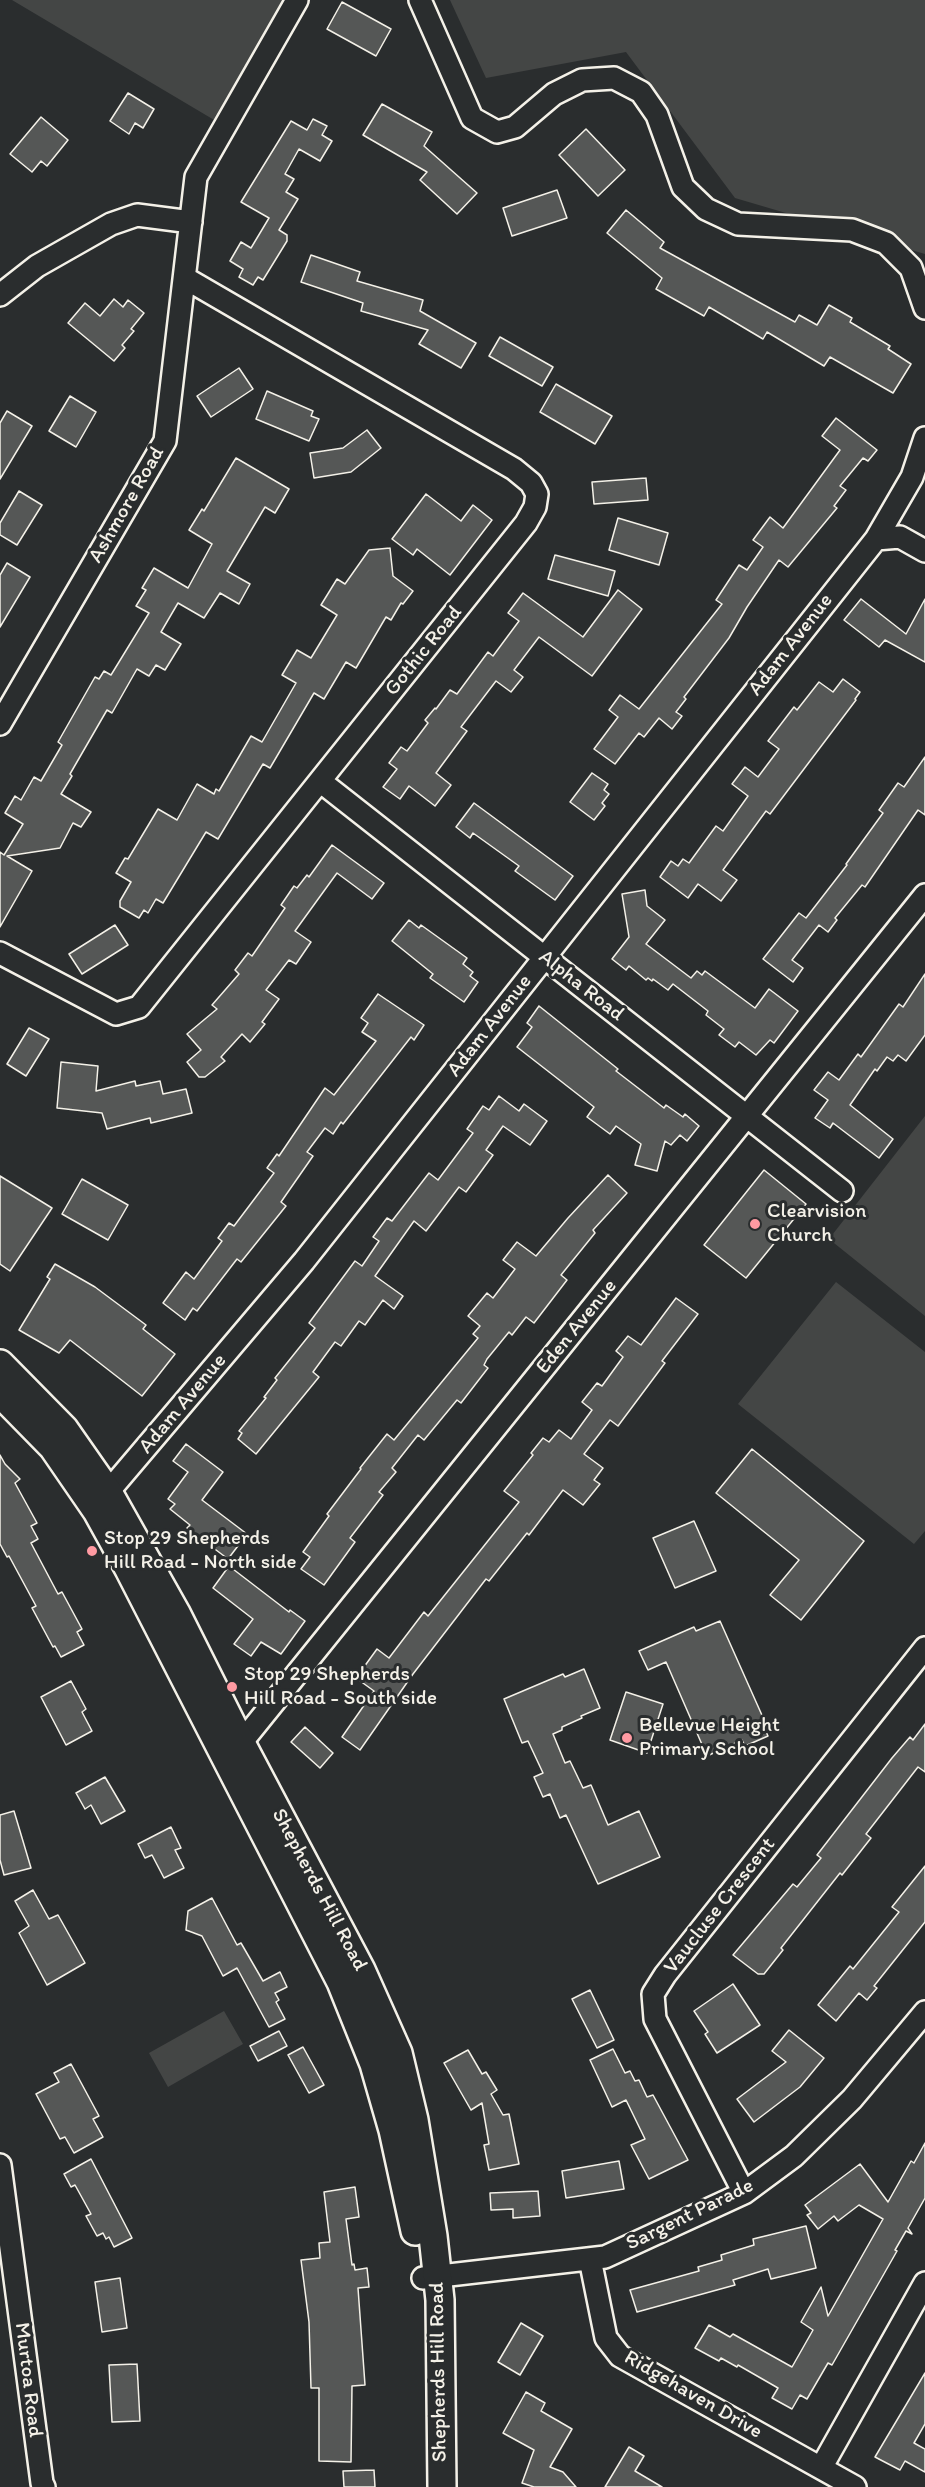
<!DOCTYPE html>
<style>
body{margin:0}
canvas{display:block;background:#2a2d2e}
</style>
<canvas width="925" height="2487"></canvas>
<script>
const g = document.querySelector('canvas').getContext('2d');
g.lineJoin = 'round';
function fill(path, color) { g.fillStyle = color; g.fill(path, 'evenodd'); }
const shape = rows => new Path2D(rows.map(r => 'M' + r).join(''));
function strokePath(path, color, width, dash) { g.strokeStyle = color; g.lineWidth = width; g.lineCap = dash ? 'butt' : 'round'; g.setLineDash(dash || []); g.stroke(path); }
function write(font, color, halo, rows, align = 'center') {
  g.font = font + ' Itim,sans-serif'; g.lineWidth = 6; g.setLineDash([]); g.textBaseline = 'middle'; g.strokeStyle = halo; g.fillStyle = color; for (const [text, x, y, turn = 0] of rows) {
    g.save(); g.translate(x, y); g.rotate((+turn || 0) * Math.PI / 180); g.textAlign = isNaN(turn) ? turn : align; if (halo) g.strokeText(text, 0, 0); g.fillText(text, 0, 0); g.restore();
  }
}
fill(shape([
 [12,0,283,0,226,127],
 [450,0,925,0,925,254,735,198,626,52,486,78],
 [925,1116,925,1316,829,1239],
 [836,1282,925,1352,925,1531,914,1544,738,1404],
 [224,2011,243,2044,168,2087,149,2053]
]), '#444645');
const building = shape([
 [342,2,391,29,376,56,327,29,342,2],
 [128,93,154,109,143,128,135,123,129,134,110,121,128,93],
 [382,104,432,132,424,146,477,193,457,214,420,180,427,172,363,135,382,104],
 [41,117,68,140,47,166,41,161,32,172,10,154,41,117],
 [313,119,327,126,322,135,332,141,320,161,299,149,285,174,294,179,286,192,298,199,279,230,287,235,287,241,263,280,258,277,253,285,239,277,243,269,230,261,241,242,251,248,269,218,241,202,291,121,307,130,313,119],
 [586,129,625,170,598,196,559,155,586,129],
 [557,190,567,218,512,236,503,208,557,190],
 [626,210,664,242,660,248,795,322,799,315,817,325,829,305,852,318,850,322,890,346,888,349,911,364,893,393,830,357,824,366,767,332,763,339,709,307,704,316,656,289,662,278,607,233,626,210],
 [311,255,360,272,357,281,423,300,420,311,476,343,461,368,419,344,428,330,361,311,363,303,301,282,311,255],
 [114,299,123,307,128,300,144,313,131,329,134,331,122,345,125,348,114,361,68,323,85,303,100,316,114,299],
 [500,337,553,367,542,386,489,356,500,337],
 [239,368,253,389,211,417,197,396,239,368],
 [556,384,612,416,595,444,540,412,556,384],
 [267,391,313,411,311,416,319,419,309,441,256,419,267,391],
 [70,396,96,412,76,447,49,431,70,396],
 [7,411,32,426,0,479,0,423,7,411],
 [836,418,877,450,868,461,863,458,840,486,846,490,834,506,837,508,788,567,779,560,747,607,729,638,684,697,686,699,676,712,682,716,672,729,659,718,644,737,639,733,615,764,594,749,618,717,609,710,620,695,639,709,722,604,716,600,739,565,747,570,763,547,753,540,770,517,783,528,840,450,822,436,836,418],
 [367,430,381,448,351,472,314,478,310,453,343,448,367,430],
 [236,458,289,489,275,513,265,507,227,571,250,584,239,604,220,593,204,618,178,603,161,632,181,644,165,670,156,665,149,676,137,669,112,713,107,710,70,774,72,776,61,794,91,812,81,827,73,823,60,848,7,856,32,871,0,927,0,852,4,855,23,824,5,813,15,796,21,800,34,777,41,781,62,745,58,742,95,677,99,679,104,671,111,675,149,613,136,606,146,590,142,588,154,568,188,588,212,544,189,530,202,509,204,511,236,458],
 [646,478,648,500,594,504,592,482,646,478],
 [19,491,42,505,17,545,0,535,0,523,19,491],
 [426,494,461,521,473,505,492,520,450,575,417,549,413,555,392,539,426,494],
 [618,518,668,533,659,565,609,550,618,518],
 [390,548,393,576,413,591,403,604,401,603,391,620,386,617,356,668,346,662,324,699,314,693,270,768,263,764,218,839,206,832,163,903,156,899,148,913,144,910,139,918,120,907,120,901,131,882,116,873,125,858,128,859,158,809,177,820,197,784,214,794,216,789,219,791,251,736,262,742,296,683,282,675,297,650,311,658,337,615,321,605,337,579,345,584,369,550,390,548],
 [555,555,615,571,608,596,548,579,555,555],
 [7,563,30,577,0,627,0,575,7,563],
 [618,590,642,609,592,676,539,637,514,670,523,677,511,692,496,681,461,727,467,731,436,773,451,785,435,806,409,786,400,799,383,787,397,769,389,763,401,747,407,751,428,723,425,720,435,708,436,709,450,690,457,694,488,652,493,656,519,621,508,613,523,593,583,637,618,590],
 [861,599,906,634,925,599,925,662,885,640,879,647,844,620,861,599],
 [843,679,860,692,855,699,856,700,770,814,766,811,723,870,737,880,721,901,698,884,688,898,660,877,671,861,678,866,683,859,689,863,716,826,723,831,748,796,732,784,745,767,758,777,779,749,768,741,794,707,797,710,819,682,833,692,843,679],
 [925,757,925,815,918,810,865,887,862,885,835,918,837,920,828,932,819,925,792,960,803,968,793,982,763,959,799,913,806,918,847,865,846,864,883,813,879,810,898,783,904,787,925,757],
 [592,773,608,784,604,790,609,794,602,803,605,806,594,820,570,802,592,773],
 [474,803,573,876,555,900,515,871,519,866,473,833,470,838,456,827,474,803],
 [332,845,384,883,372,899,337,873,295,931,311,942,296,964,289,960,266,990,279,999,262,1022,265,1024,250,1042,242,1034,221,1057,225,1061,205,1077,199,1077,187,1062,201,1050,187,1034,217,1009,212,1005,239,974,235,970,248,953,252,956,285,908,281,905,294,886,297,888,307,875,309,877,332,845],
 [645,890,647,906,665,920,646,944,691,978,697,971,702,975,705,971,755,1008,769,989,798,1011,774,1043,770,1040,756,1055,739,1042,735,1047,719,1035,724,1029,706,1015,708,1011,673,984,668,990,653,979,652,981,648,978,646,980,629,966,626,970,612,959,629,937,622,894,645,890],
 [409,920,419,928,421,925,467,958,463,964,473,972,470,976,478,982,464,1002,430,978,433,974,392,941,409,920],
 [115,925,128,945,82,974,69,954,115,925],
 [925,974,925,1035,906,1061,898,1055,893,1061,887,1057,877,1071,875,1069,850,1105,893,1139,879,1158,833,1123,830,1128,815,1118,828,1100,814,1090,828,1072,839,1080,858,1054,861,1057,899,1004,903,1007,925,974],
 [378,994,424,1025,414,1040,411,1037,343,1124,341,1122,333,1134,325,1128,307,1152,313,1156,281,1202,286,1206,241,1262,237,1259,197,1311,193,1308,185,1320,163,1303,186,1272,194,1279,222,1241,218,1238,229,1223,234,1226,274,1173,267,1168,277,1154,279,1156,325,1088,334,1095,376,1041,362,1032,368,1023,361,1018,378,994],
 [539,1006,618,1069,616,1071,664,1108,666,1105,683,1117,685,1114,699,1126,687,1141,680,1135,671,1145,665,1141,657,1171,635,1165,641,1144,616,1126,610,1134,587,1117,594,1107,517,1047,532,1027,527,1023,539,1006],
 [29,1028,49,1039,26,1076,7,1064,29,1028],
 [61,1062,98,1066,96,1091,135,1081,136,1086,160,1081,163,1094,186,1089,192,1113,151,1123,150,1118,107,1129,102,1113,57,1108,61,1062],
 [499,1096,519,1111,524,1104,547,1121,530,1145,503,1126,486,1150,493,1155,466,1192,459,1187,426,1231,414,1221,375,1276,403,1296,394,1309,383,1300,365,1325,359,1321,341,1346,335,1342,313,1372,319,1377,256,1454,238,1439,242,1433,239,1431,266,1398,264,1397,277,1380,275,1378,315,1328,309,1323,355,1261,362,1266,379,1241,373,1237,387,1218,392,1221,429,1173,438,1180,473,1133,467,1129,483,1106,489,1110,499,1096],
 [764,1170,806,1204,746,1278,704,1245,764,1170],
 [608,1175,627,1193,593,1230,595,1233,561,1275,567,1280,534,1323,526,1317,512,1335,509,1332,487,1359,484,1365,488,1368,461,1403,457,1400,424,1440,418,1435,392,1468,396,1472,379,1492,383,1495,350,1538,355,1542,324,1585,301,1569,310,1557,303,1552,329,1516,327,1514,361,1469,360,1468,387,1434,394,1440,478,1338,473,1334,480,1326,468,1316,487,1293,493,1298,515,1269,503,1260,517,1242,536,1256,568,1218,608,1175],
 [0,1176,52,1208,10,1271,0,1264,0,1176],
 [82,1179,128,1205,108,1240,62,1214,82,1179],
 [55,1264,95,1287,146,1325,143,1329,175,1354,142,1396,70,1340,59,1353,19,1330,50,1279,47,1277,55,1264],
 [676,1298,698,1314,662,1361,665,1363,618,1426,610,1420,584,1454,603,1468,594,1480,600,1484,583,1505,563,1490,529,1535,527,1533,489,1581,486,1579,413,1674,360,1750,342,1737,374,1691,356,1678,377,1649,389,1658,424,1612,428,1616,519,1502,504,1491,533,1455,531,1453,543,1438,549,1442,559,1430,571,1439,592,1410,582,1402,597,1383,602,1386,623,1357,616,1351,628,1336,641,1345,676,1298],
 [186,1444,223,1472,202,1500,247,1534,228,1559,187,1528,190,1525,170,1509,175,1504,168,1499,188,1472,173,1461,186,1444],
 [752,1449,864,1541,801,1620,770,1595,799,1560,716,1493,752,1449],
 [0,1455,5,1464,20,1479,15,1483,37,1523,31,1526,38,1539,31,1543,58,1594,62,1592,82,1629,77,1632,84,1645,61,1657,55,1646,53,1647,32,1608,36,1606,9,1556,7,1557,0,1544,0,1455],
 [694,1521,716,1571,675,1588,653,1538,694,1521],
 [229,1566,289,1612,290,1610,305,1621,281,1654,261,1642,251,1656,234,1644,253,1619,213,1588,229,1566],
 [720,1621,765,1722,762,1723,768,1736,745,1746,742,1740,707,1756,666,1662,648,1670,639,1651,694,1627,696,1631,720,1621],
 [584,1669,600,1708,581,1716,582,1718,562,1727,562,1730,553,1734,565,1763,570,1761,583,1788,591,1785,608,1825,639,1811,660,1857,598,1884,566,1815,560,1818,550,1794,543,1797,534,1777,543,1773,528,1741,522,1743,504,1699,563,1674,565,1677,584,1669],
 [71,1681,86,1709,82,1712,92,1731,66,1745,41,1697,71,1681],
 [626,1692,663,1704,647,1753,610,1740,626,1692],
 [925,1724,925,1772,918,1767,866,1834,871,1838,842,1875,840,1873,781,1948,783,1950,764,1974,758,1974,733,1955,793,1884,797,1887,821,1858,817,1855,892,1758,910,1737,913,1740,925,1724],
 [305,1727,333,1753,320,1768,291,1742,305,1727],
 [105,1777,125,1811,101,1824,91,1805,85,1809,76,1793,105,1777],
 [14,1811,31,1868,4,1875,0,1860,0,1815,14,1811],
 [171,1827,181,1848,175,1850,184,1868,164,1878,152,1855,145,1858,138,1844,171,1827],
 [925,1866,925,1922,874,1986,877,1988,867,2000,859,1993,836,2021,818,2005,850,1966,853,1969,899,1912,892,1907,925,1866],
 [33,1890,49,1919,58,1915,85,1963,47,1985,19,1933,29,1926,15,1901,33,1890],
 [212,1898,237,1945,241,1943,263,1981,280,1972,287,1987,275,1993,279,2000,276,2002,285,2019,269,2027,237,1968,223,1976,202,1936,186,1930,188,1911,212,1898],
 [733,1984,760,2025,717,2053,705,2034,708,2032,694,2011,733,1984],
 [590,1990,614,2040,597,2048,572,1999,590,1990],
 [789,2030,824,2058,800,2087,754,2122,737,2099,786,2062,772,2051,789,2030],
 [279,2031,287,2046,258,2061,250,2046,279,2031],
 [303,2047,324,2085,309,2093,288,2055,303,2047],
 [613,2049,625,2073,630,2071,635,2081,639,2080,647,2097,653,2095,688,2160,649,2179,631,2145,645,2139,626,2100,612,2107,590,2060,613,2049],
 [468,2050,482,2074,486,2072,497,2090,491,2094,503,2115,509,2114,519,2164,489,2170,484,2145,489,2144,482,2103,471,2110,444,2063,468,2050],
 [71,2064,99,2116,93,2119,103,2137,74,2153,65,2137,60,2139,36,2094,59,2082,54,2073,71,2064],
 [925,2143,925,2198,908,2228,912,2234,906,2231,895,2250,897,2251,832,2365,828,2363,807,2399,800,2395,792,2409,772,2398,778,2388,738,2365,737,2367,721,2358,719,2361,695,2348,709,2325,730,2337,733,2334,792,2367,813,2330,801,2322,821,2287,828,2316,883,2219,859,2205,838,2221,834,2216,818,2229,807,2215,811,2213,805,2205,860,2164,888,2202,911,2161,914,2163,925,2143],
 [91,2159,132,2238,114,2247,109,2237,106,2239,103,2233,97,2236,86,2216,91,2214,75,2185,71,2187,64,2174,91,2159],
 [619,2161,624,2189,566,2198,562,2171,619,2161],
 [355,2187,359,2217,346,2219,352,2265,354,2264,355,2270,367,2268,369,2287,358,2288,365,2385,352,2386,351,2462,319,2461,319,2388,311,2388,309,2322,301,2260,320,2258,319,2243,330,2242,324,2192,355,2187],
 [538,2191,540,2216,513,2218,513,2209,491,2210,490,2193,538,2191],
 [806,2226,816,2268,771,2279,768,2269,733,2280,735,2285,637,2312,630,2290,699,2271,698,2267,722,2260,721,2255,754,2245,753,2239,806,2226],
 [120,2278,127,2328,102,2332,95,2282,120,2278],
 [521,2323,543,2336,520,2375,498,2362,521,2323],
 [137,2364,140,2421,112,2422,109,2365,137,2364],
 [925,2373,925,2424,914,2443,925,2449,925,2472,905,2461,900,2470,875,2457,925,2373],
 [526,2392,545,2403,541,2411,572,2429,550,2467,563,2472,576,2487,534,2487,522,2483,534,2450,503,2433,526,2392],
 [629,2447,644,2456,635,2471,662,2487,605,2487,629,2447],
 [374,2470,375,2487,344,2487,343,2471,374,2470]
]);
fill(building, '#555756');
strokePath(building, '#f4f1e8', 1.5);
const minor = shape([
 [420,0,472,118,497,132,515,127,554,94,582,80,614,78,641,92,657,115,683,187,706,209,738,224,852,230,886,243,911,268,925,308],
 [0,295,37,266,111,224,137,215,191,222],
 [876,539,900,537,925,551],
 [0,724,165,441,196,177,297,0],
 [320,781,842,1191],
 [0,953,116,1014,139,1007,526,523,535,507,537,494,531,483,514,469,185,278],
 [96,1501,108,1492,304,1261,876,539,912,477,925,438],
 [228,1749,241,1743,925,895],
 [0,2165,42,2483,44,2487],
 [744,2193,655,2019,653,1994,665,1975,925,1648],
 [590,2259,606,2338,620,2356,855,2487],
 [423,2278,605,2257,744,2193,794,2156,852,2099,925,2012],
 [821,2468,925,2283]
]);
const major = shape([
 [0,1364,64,1429,108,1492,176,1613,241,1743,361,1970,398,2053,414,2120,433,2236,440,2300,442,2487],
 [0,1393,53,1447,97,1511,129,1569,341,1982,374,2064,393,2130,415,2231]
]);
strokePath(minor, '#f4f1e8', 26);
strokePath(major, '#f4f1e8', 32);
strokePath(minor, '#2a2d2e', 21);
strokePath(major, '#2a2d2e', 27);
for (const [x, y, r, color] of [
 [755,1224,6,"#ff9aa2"],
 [92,1551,6,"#ff9aa2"],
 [232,1687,6,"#ff9aa2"],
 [627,1738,6,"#ff9aa2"]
]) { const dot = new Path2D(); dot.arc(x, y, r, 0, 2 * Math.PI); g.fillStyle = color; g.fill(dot); strokePath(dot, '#2a2d2e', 2); }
write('21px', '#f4f1e8', '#2a2d2e', [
 ["Ashmore Road",127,505,-60],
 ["Adam Avenue",791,645,-52],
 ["Gothic Road",424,651,-51],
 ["Alpha Road",581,986,38],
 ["Adam Avenue",490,1026,-52],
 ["Eden Avenue",577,1327,-51],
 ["Adam Avenue",183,1404,-50],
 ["Shepherds Hill Road",319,1890,62],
 ["Vaucluse Crescent",720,1906,-52],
 ["Sargent Parade",690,2215,-26],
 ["Shepherds Hill Road",439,2372,-91],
 ["Murtoa Road",28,2380,83],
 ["Ridgehaven Drive",693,2395,30]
]);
write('21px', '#f4f1e8', '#2a2d2e', [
 ["Clearvision",767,1212],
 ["Church",767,1236],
 ["Stop 29 Shepherds",104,1539],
 ["Hill Road - North side",104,1563],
 ["Stop 29 Shepherds",244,1675],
 ["Hill Road - South side",244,1699],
 ["Bellevue Height",639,1726],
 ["Primary School",639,1750]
], 'left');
</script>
